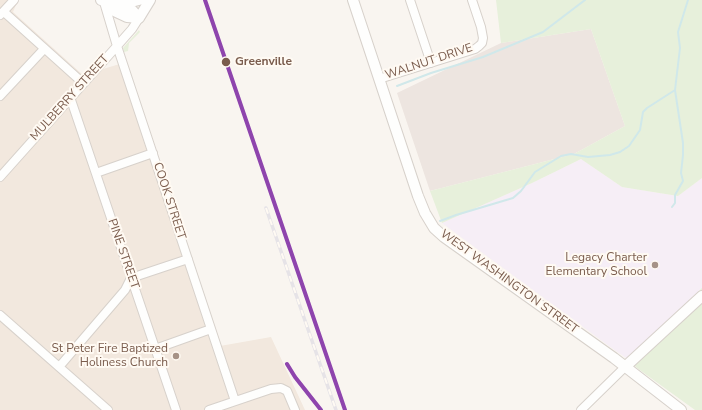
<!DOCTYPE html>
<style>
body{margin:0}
canvas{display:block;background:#f9f5f0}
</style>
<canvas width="702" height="410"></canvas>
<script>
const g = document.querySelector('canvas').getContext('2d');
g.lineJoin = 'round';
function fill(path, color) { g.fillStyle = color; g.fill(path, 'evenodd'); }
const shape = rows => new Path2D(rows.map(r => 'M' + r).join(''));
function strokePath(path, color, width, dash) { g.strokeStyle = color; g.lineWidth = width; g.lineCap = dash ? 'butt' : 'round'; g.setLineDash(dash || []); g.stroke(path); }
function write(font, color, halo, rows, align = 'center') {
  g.font = font + ' "Nunito Sans",sans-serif'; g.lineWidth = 4; g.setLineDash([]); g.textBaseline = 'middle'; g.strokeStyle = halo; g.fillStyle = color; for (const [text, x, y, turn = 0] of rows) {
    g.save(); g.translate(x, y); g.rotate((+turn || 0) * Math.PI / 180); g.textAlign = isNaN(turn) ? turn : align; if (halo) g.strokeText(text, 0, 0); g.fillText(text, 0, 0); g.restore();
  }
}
fill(shape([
 [0,0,18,0,13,12,83,75,123,63,220,346,271,337,305,410,0,410]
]), '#f2e8de');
fill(shape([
 [591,29,625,126,574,154,430,191,397,93,501,43]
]), '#ede5e0');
fill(shape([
 [581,159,622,187,678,196,702,178,702,288,629,360,609,346,442,223,532,183]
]), '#f6eef6');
fill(shape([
 [496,0,702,0,702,178,678,196,622,187,581,159,532,183,442,223,430,191,574,154,625,126,591,29,501,43],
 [139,30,140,32,129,43,128,51,124,52,123,48],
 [702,288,702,410,695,410,637,368,629,360]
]), '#e7f0db');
strokePath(shape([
 [397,86,431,73,483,57,543,32,585,0],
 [672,207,675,203,675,195,683,181,681,173,683,155,683,143,675,90,680,48,678,32,688,0],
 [440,221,456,215,513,198,521,191,535,172,561,156,571,154,588,157,610,155,620,152,629,146,640,130,643,112,647,108,675,90]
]), '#d0e8ea', 2);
const minor = shape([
 [410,0,431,63],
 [104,2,117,46,235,401],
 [4,12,83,83],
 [0,15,14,0],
 [379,79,475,49,479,46,482,43,483,38,481,27,472,0],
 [0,96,44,49],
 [70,97,176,410],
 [96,173,153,153],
 [0,177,117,46,132,29,139,18],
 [0,315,108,410],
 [155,349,211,329],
 [59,367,125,290,131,278,188,259],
 [209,410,271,389,281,388,287,391,295,410],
 [581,410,625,367]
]);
const tertiary = shape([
 [101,0,115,3,132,10,139,18],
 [353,0,418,196,425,213,434,228,444,237,614,358,681,410],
 [104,1,112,10,127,17,139,18],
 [119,3,127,3,139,0],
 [139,18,150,0],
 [625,367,702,296]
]);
strokePath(minor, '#d7d1cb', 10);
strokePath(tertiary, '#d7d1cb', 12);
strokePath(minor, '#fefefd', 8);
strokePath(tertiary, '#fefefd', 10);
const rail = shape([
 [266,208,336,410],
 [287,364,295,377,321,410]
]);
strokePath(rail, '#e6e3e7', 3.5);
strokePath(rail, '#fffaf3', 2, [6]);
strokePath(shape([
 [205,0,345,410],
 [287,364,295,377,321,410]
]), '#8e44ad', 4);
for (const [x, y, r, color] of [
 [226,62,5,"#7a5c4d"],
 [655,265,4,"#a69286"],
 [176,356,4,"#a69286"]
]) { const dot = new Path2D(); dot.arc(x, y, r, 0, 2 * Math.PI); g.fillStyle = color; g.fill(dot); strokePath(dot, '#fffaf3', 1.5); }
write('bold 12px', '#7a5c4d', '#fffaf3', [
 ["Greenville",235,62]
], 'left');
write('12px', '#7a5c4d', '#fffaf3', [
 ["WALNUT DRIVE",429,62,-18],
 ["MULBERRY STREET",70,98,-48],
 ["COOK STREET",169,201,72],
 ["PINE STREET",123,254,71],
 ["WEST WASHINGTON STREET",509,282,36]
]);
write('12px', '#7a5c4d', '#fffaf3', [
 ["Legacy Charter",647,258],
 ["Elementary School",647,272],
 ["St Peter Fire Baptized",168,349],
 ["Holiness Church",168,363]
], 'right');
</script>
